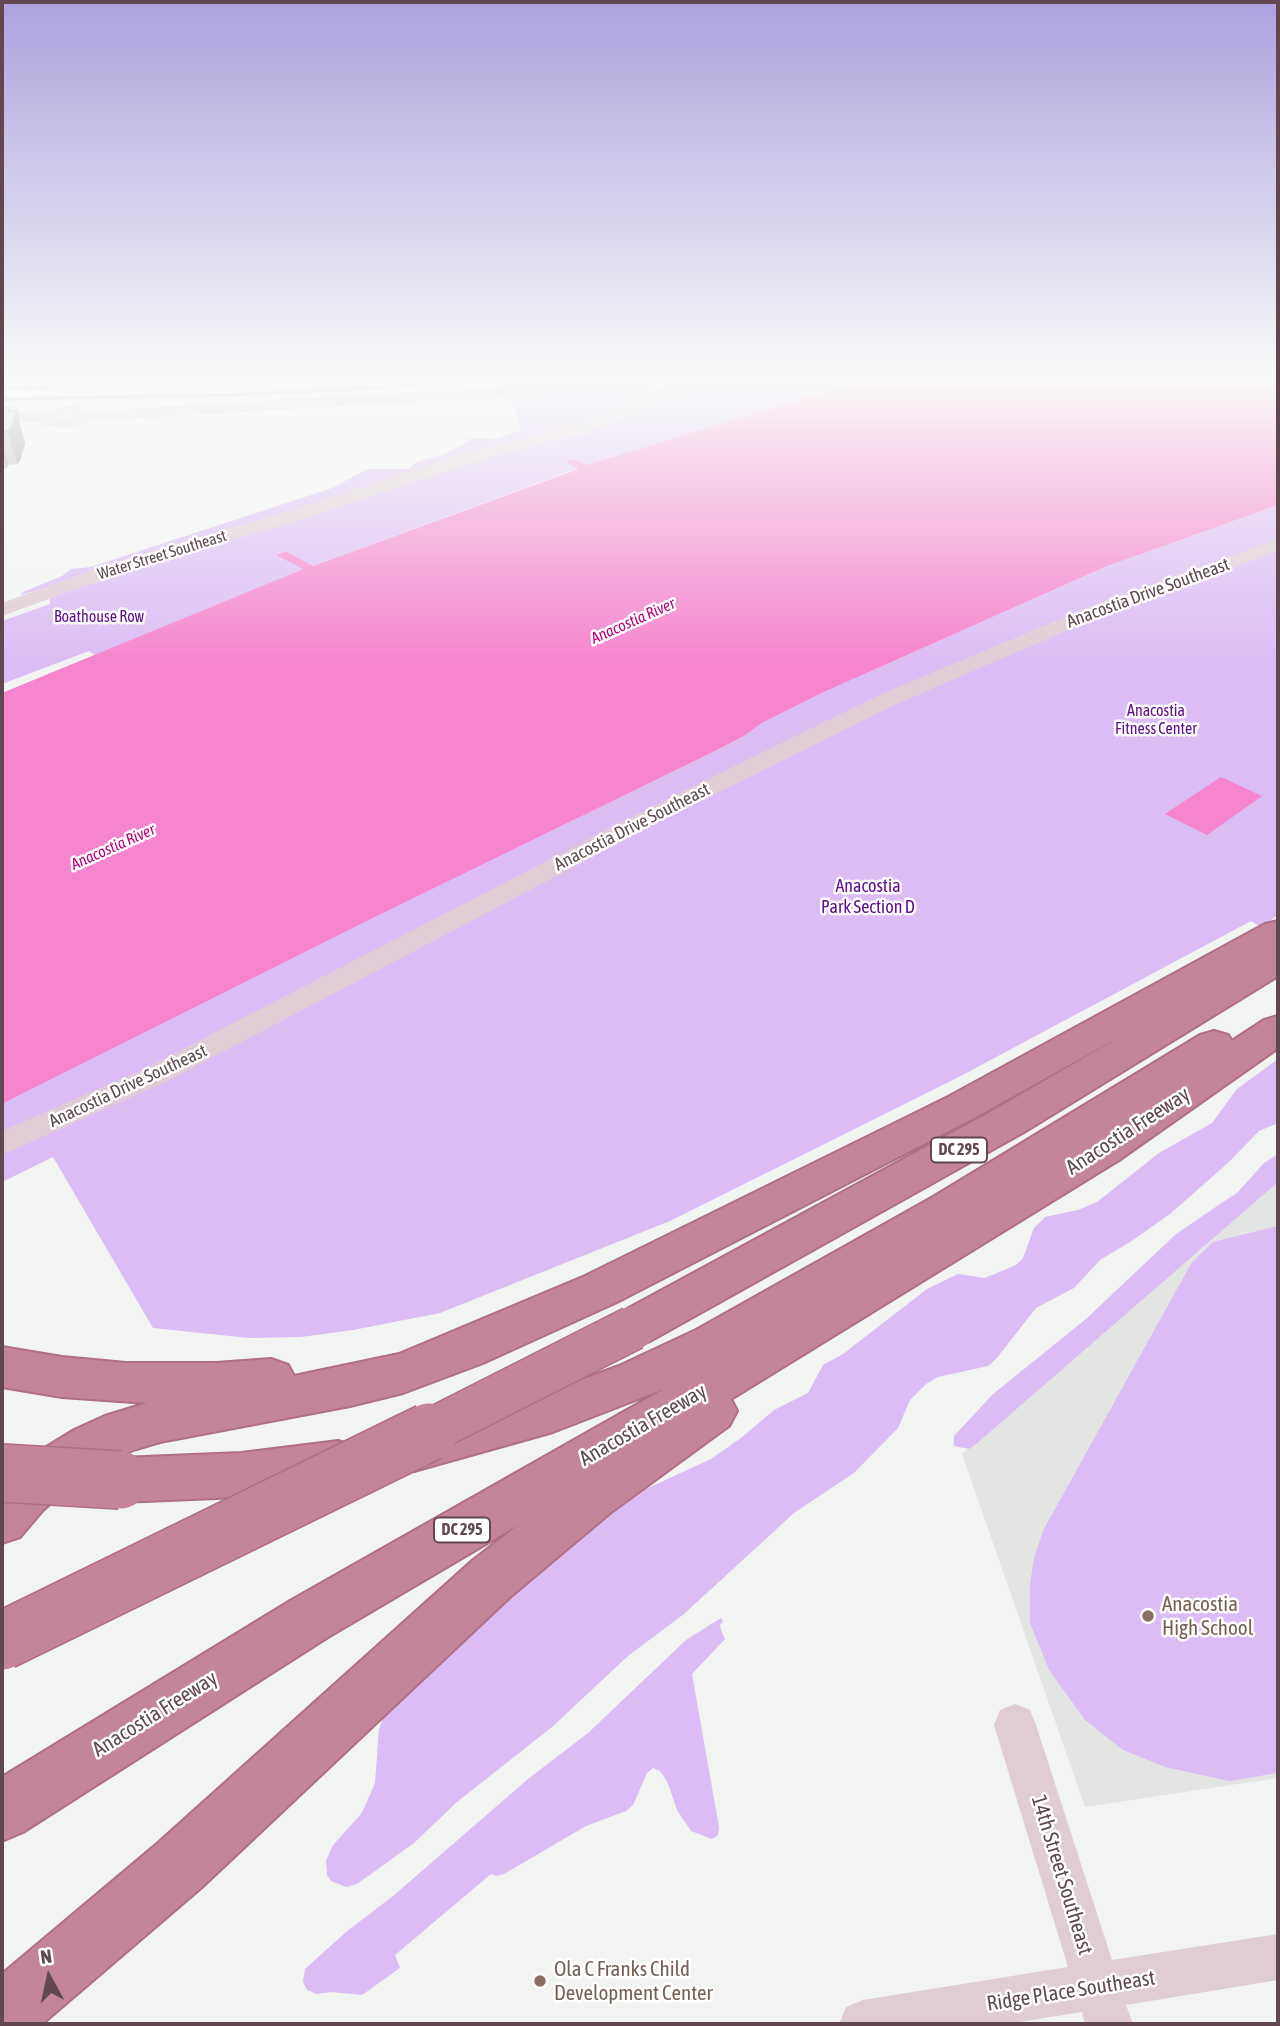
<!DOCTYPE html>
<style>
body{margin:0}
#map{position:relative;width:1280px;height:2026px;overflow:hidden;background:#f1f4f1;font-family:"Asap Condensed",sans-serif}
canvas{display:block}
.frame{position:absolute;inset:0;border:4px solid #614750;pointer-events:none}
.north{position:absolute;left:14px;top:1942px;width:70px;height:70px;-webkit-text-stroke:5px #fff;paint-order:stroke;rotate:352deg;font-size:19px;font-weight:700;line-height:28px;text-align:center;color:#614750}
.north::after{content:'';display:block;margin:auto;width:24px;height:32px;background:#614750;clip-path:polygon(50% 0,100% 100%,50% 72%,0 100%)}
</style>
<div id="map">
<canvas width="1280" height="2026"></canvas>
<div class="frame"></div>
<div class="north">N</div>
</div>
<script>
const g = document.querySelector('canvas').getContext('2d');
g.lineJoin = 'round';
function fill(path, color) { g.fillStyle = color; g.fill(path, 'evenodd'); }
const shape = rows => new Path2D(rows.map(r => 'M' + r).join(''));
function strokePath(path, color, width, dash) { g.strokeStyle = color; g.lineWidth = width; g.lineCap = dash ? 'butt' : 'round'; g.setLineDash(dash || []); g.stroke(path); }
function write(font, color, halo, rows, align = 'center') {
  g.font = font + ' "Asap Condensed",sans-serif'; g.lineWidth = 5; g.setLineDash([]); g.textBaseline = 'middle'; g.strokeStyle = halo; g.fillStyle = color; for (const [text, x, y, turn = 0] of rows) {
    g.save(); g.translate(x, y); g.rotate((+turn || 0) * Math.PI / 180); g.textAlign = isNaN(turn) ? turn : align; if (halo) g.strokeText(text, 0, 0); g.fillText(text, 0, 0); g.restore();
  }
}
fill(shape([
 [1278,1179,1278,1778,1085,1807,962,1454]
]), '#e3e5e2');
fill(shape([
 [685,379,868,379,586,465,313,566,286,551,277,554,303,569,95,655,89,651,2,684,2,621,50,604,50,597,499,453,587,433,677,390],
 [635,381,645,383,651,392,591,424,21,595,23,592,62,576,71,569,91,567,332,488,367,469,409,469,416,462,447,453,473,438,495,439,521,430,509,393],
 [1278,505,1278,915,1261,927,1251,921,955,1079,670,1221,440,1313,353,1330,301,1337,249,1338,153,1328,53,1157,2,1182,2,1104,369,920,713,752,744,736,762,723,824,692,1105,567],
 [1278,1059,1278,1121,1276,1124,1259,1131,1229,1162,1170,1214,1130,1242,1100,1260,1074,1288,1036,1308,996,1359,988,1366,938,1377,926,1384,910,1400,898,1428,854,1473,794,1513,684,1614,628,1656,552,1727,457,1802,414,1843,357,1884,346,1887,331,1881,327,1875,326,1861,333,1845,362,1813,375,1783,379,1729,388,1706,479,1613,635,1494,711,1459,741,1438,774,1410,808,1393,823,1365,843,1354,927,1289,958,1274,985,1278,1016,1265,1023,1258,1034,1228,1045,1217,1078,1210,1097,1202,1159,1153,1212,1123,1237,1089],
 [1278,1154,1278,1182,975,1445,969,1449,954,1446,954,1436,993,1394,1086,1319,1176,1234,1238,1192,1264,1163],
 [1278,1226,1278,1773,1229,1781,1165,1767,1123,1750,1085,1720,1049,1670,1030,1623,1030,1585,1034,1557,1044,1529,1192,1262,1213,1242],
 [721,1618,723,1621,720,1625,721,1630,725,1639,692,1674,719,1827,718,1835,712,1839,691,1831,677,1810,667,1781,660,1771,653,1768,647,1773,633,1805,626,1811,586,1826,504,1874,496,1876,491,1874,395,1955,400,1968,362,1995,331,1992,317,1994,307,1990,303,1982,305,1969,346,1932,393,1896,528,1779,588,1733,686,1640]
]), '#dbbcf4');
fill(shape([
 [868,379,1278,379,1278,505,1105,567,824,692,762,723,744,736,713,752,369,920,2,1104,2,693,303,569,276,555,286,551,313,566,578,469,566,462,573,459,586,465],
 [1221,777,1262,796,1207,835,1165,814]
]), '#f585cc');
const highway = shape([
 [1278,921,1278,947,1276,949,1278,948,1278,976,1024,1132,650,1341,633,1347,616,1341,610,1328,616,1315,994,1110,1130,1031,976,1117,617,1302,483,1363,403,1393,350,1406,160,1442,133,1450,106,1463,120,1458,241,1453,338,1441,356,1447,363,1463,356,1479,338,1485,241,1497,120,1502,102,1496,95,1480,101,1466,68,1488,43,1510,20,1537,2,1543,2,1484,7,1478,32,1456,74,1430,105,1416,147,1403,62,1397,2,1387,2,1347,62,1357,126,1363,216,1363,271,1359,288,1365,294,1376,399,1354,585,1276,948,1097,1265,924,1278,921],
 [1278,1016,1278,1048,1119,1160,731,1399,737,1411,729,1426,610,1513,510,1597,202,1887,42,2024,2,2024,2,1974,158,1843,472,1561,518,1525,328,1637,23,1832,2,1841,2,1777,290,1601,664,1389,553,1432,414,1471,396,1464,389,1449,396,1434,551,1391,619,1366,696,1330,933,1197,1200,1035,1214,1031,1228,1035,1232,1041,1264,1020,1278,1016]
]);
strokePath(highway, '#b06f84', 4);
fill(shape([
 [582,379,638,379,630,384,495,397,90,421,66,429,42,425,40,421,2,423,2,413,47,410,71,405,91,411,495,387,582,379],
 [71,415,75,416,58,418,59,417,71,415],
 [666,379,682,379,676,393,596,430,491,457,311,517,126,571,2,616,2,603,112,563,297,509,479,449,584,422,663,387,666,379],
 [1278,539,1278,551,1098,617,895,705,667,818,166,1082,2,1155,2,1131,146,1068,649,808,879,695,1084,609,1278,539],
 [1015,1704,1030,1710,1036,1725,1112,1960,1278,1934,1278,1980,1126,2005,1133,2024,1085,2024,1082,2012,1007,2024,839,2024,846,2007,863,2000,1068,1967,994,1725,1000,1710,1015,1704]
]), '#dfccd4');
fill(highway, '#c48499');
strokePath(shape([
 [2,387,50,389],
 [2,399,231,395,539,379]
]), '#bcb2b5', 3.5);
const highwayBridgeFar1 = shape([
 [426,1433,633,1328]
]);
const highwayBridge = shape([
 [2,1473,120,1480],
 [2,1641,429,1432]
]);
strokePath(highwayBridgeFar1, '#b06f84', 46, []);
strokePath(highwayBridge, '#b06f84', 60, []);
strokePath(highwayBridgeFar1, '#c48499', 43);
strokePath(highwayBridge, '#c48499', 57);
fill(shape([
 [2,408,9,408,25,443,20,461,17,464,8,465,7,468,2,469]
]), '#bbb3b5');
fill(shape([
 [9,408,13,422,17,410,25,443,20,461,17,464,8,432],
 [2,442,8,465,7,468,2,450]
]), '#989293');
const building = shape([
 [2,408,9,408,8,411,17,410,11,428,8,432,2,432,2,408]
]);
fill(building, '#d9d0d2');
strokePath(building, '#989293', 2);
const sky = g.createLinearGradient(0, 0, 0, 663);
sky.addColorStop(0, '#ada1dd');
sky.addColorStop(0.57, '#f9faf9');
sky.addColorStop(1, '#f9faf900');
g.fillStyle = sky;
g.fillRect(0, 0, 1280, 663);
for (const [x, y, r, color] of [
 [1148,1616,7,"#8d6e63"],
 [540,1981,7,"#8d6e63"]
]) { const dot = new Path2D(); dot.arc(x, y, r, 0, 2 * Math.PI); g.fillStyle = color; g.fill(dot); strokePath(dot, '#fff', 2.5); }
write('16px', '#614750', '#fff', [
 ["Water Street Southeast",162,555,-17]
]);
write('16px', '#610e8c', '#fff', [
 ["Boathouse Row",99,617],
 ["Anacostia",1156,711],
 ["Fitness Center",1156,729]
]);
write('italic 16px', '#bb0075', '#fff', [
 ["Anacostia River",633,621,-24],
 ["Anacostia River",113,847,-24]
]);
for (const [x, y, w] of [
 [959,1150,56],
 [462,1530,56]
]) { const box = new Path2D(); box.roundRect(x - w / 2, y - 12.5, w, 25, 5); g.fillStyle = '#fff'; g.fill(box); strokePath(box, '#614750', 2); }
write('bold 16px', '#614750', null, [
 ["DC 295",959,1150],
 ["DC 295",462,1530]
]);
write('18px', '#614750', '#fff', [
 ["Anacostia Drive Southeast",1148,593,-20],
 ["Anacostia Drive Southeast",632,827,-27],
 ["Anacostia Drive Southeast",128,1086,-25]
]);
write('18px', '#610e8c', '#fff', [
 ["Anacostia",868,886],
 ["Park Section D",868,907]
]);
write('21px', '#614750', '#fff', [
 ["Anacostia Freeway",1128,1131,-33],
 ["Anacostia Freeway",643,1425,-30],
 ["Anacostia Freeway",155,1714,-32],
 ["14th Street Southeast",1062,1875,73],
 ["Ridge Place Southeast",1071,1991,-9]
]);
write('21px', '#785e54', '#fff', [
 ["Anacostia",1162,1604],
 ["High School",1162,1628],
 ["Ola C Franks Child",554,1969],
 ["Development Center",554,1993]
], 'left');
</script>
